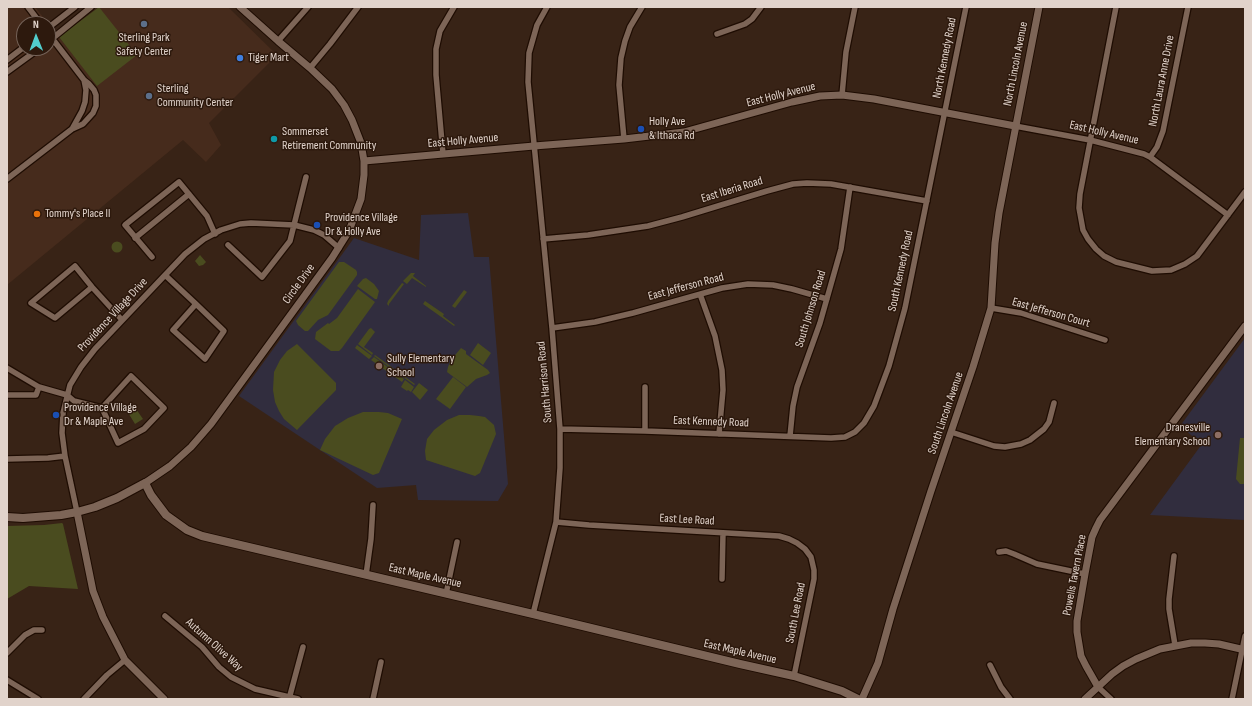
<!DOCTYPE html>
<style>
body{margin:0}
#map{position:relative;width:1252px;height:706px;overflow:hidden;background:#382316;font-family:"Sofia Sans Condensed",sans-serif}
canvas{display:block}
.frame{position:absolute;inset:0;border:8px solid #e1d3cb;pointer-events:none}
.north{position:absolute;left:16px;top:16px;width:40px;height:40px;box-sizing:border-box;background:#2d190d;border:1px solid #756359;border-radius:50%;rotate:359deg;font-size:11px;font-weight:700;line-height:16px;text-align:center;color:#e1d3cb}
.north::after{content:'';display:block;margin:auto;width:14px;height:18px;background:#52cdcc;clip-path:polygon(50% 0,100% 100%,50% 72%,0 100%)}
</style>
<div id="map">
<canvas width="1252" height="706"></canvas>
<div class="frame"></div>
<div class="north">N</div>
</div>
<script>
const g = document.querySelector('canvas').getContext('2d');
g.lineJoin = 'round';
function fill(path, color) { g.fillStyle = color; g.fill(path, 'evenodd'); }
const shape = rows => new Path2D(rows.map(r => 'M' + r).join(''));
function strokePath(path, color, width, dash) { g.strokeStyle = color; g.lineWidth = width; g.lineCap = dash ? 'butt' : 'round'; g.setLineDash(dash || []); g.stroke(path); }
function write(font, color, halo, rows, align = 'center') {
  g.font = font + ' "Sofia Sans Condensed",sans-serif'; g.lineWidth = 3; g.setLineDash([]); g.textBaseline = 'middle'; g.strokeStyle = halo; g.fillStyle = color; for (const [text, x, y, turn = 0] of rows) {
    g.save(); g.translate(x, y); g.rotate((+turn || 0) * Math.PI / 180); g.textAlign = isNaN(turn) ? turn : align; if (halo) g.strokeText(text, 0, 0); g.fillText(text, 0, 0); g.restore();
  }
}
fill(shape([
 [7,7,35,7,98,86,99,7,228,7,277,55,209,123,221,145,206,162,183,140,7,285],
 [24,24,48,24,48,48,24,48]
]), '#462b1c');
fill(shape([
 [468,213,474,257,489,257,508,484,498,501,418,500,416,485,377,488,239,396,354,238,419,260,421,215],
 [1245,338,1245,520,1150,515,1202,444,1180,426]
]), '#312d3e');
fill(shape([
 [99,7,137,55,97,86,59,37],
 '111.5 247a5.5 5.5 0 1 1 11 0a5.5 5.5 0 1 1-11 0Z',
 [200,255,206,262,203,265,199,266,195,261],
 [339,262,344,262,356,270,357,272,357,275,328,315,318,320,308,331,305,331,298,325,296,321],
 [411,273,415,273,413,276,426,286,426,287,412,278,407,284,403,281],
 [366,278,374,284,379,291,377,299,375,299,357,286,363,279],
 [402,283,404,284,389,304,389,306,387,304,388,301],
 [358,289,375,302,342,348,339,351,331,351,315,339,316,332,328,323,329,324,337,318],
 [464,290,467,292,455,308,452,306],
 [425,301,444,314,443,316,455,325,454,326,423,304],
 [371,328,375,332,364,347,373,353,372,355,358,344,369,329],
 [478,343,491,353,483,365,470,355],
 [297,344,336,383,336,390,297,430,284,419,279,411,275,402,273,390,274,372,280,360,287,351],
 [357,345,372,356,369,359,355,348],
 [461,348,466,351,466,354,488,370,490,373,487,375,476,379,467,387,447,372,448,367,451,360],
 [375,355,415,384,414,385,374,356],
 [374,357,404,379,402,382,371,360],
 [453,377,466,387,450,409,436,399],
 [405,380,414,387,411,392,408,390,407,391,401,387],
 [419,383,428,390,420,400,412,392],
 [134,406,143,419,135,424,127,411],
 [363,412,379,412,388,413,402,419,379,473,373,475,320,450,325,439,335,426,348,418],
 [459,415,470,415,479,416,485,417,494,425,496,434,480,473,475,476,426,460,425,451,427,439,434,430,447,420],
 [1240,438,1245,438,1245,484,1240,484,1236,479],
 [62,523,63,524,78,589,29,586,7,599,7,526,44,525]
]), '#4a4c1f');
const minor = shape([
 [28,7,41,24],
 [1116,7,1080,194,1079,208,1083,230,1088,239,1096,249,1104,256,1116,262,1152,271,1171,270,1185,264,1197,256,1245,192],
 [48,28,75,7],
 [717,34,745,24,752,19,761,7],
 [278,41,308,7],
 [48,42,91,7],
 [7,60,24,47],
 [310,68,330,44,358,7],
 [7,72,40,48],
 [842,95,846,52,855,7],
 [1015,126,1090,140,1144,154,1150,157,1228,215],
 [72,129,82,111,85,102,86,90,84,80],
 [624,139,619,85,621,58,625,41,630,27,642,7],
 [443,154,436,75,436,49,440,31,454,7],
 [1150,157,1157,147,1163,131,1188,7],
 [7,179,72,129,83,124,93,113,96,106,96,95,94,90,89,84,84,80,48,33],
 [135,238,189,194],
 [543,239,588,235,648,226,682,217,767,191,793,184,807,183,831,184,927,201],
 [228,245,262,277,290,241,306,177],
 [152,257,125,225,179,182,207,216,215,234],
 [165,275,196,304,224,331,205,359,173,330,196,304],
 [92,287,55,318,31,303,75,266,92,287,122,320],
 [700,294,715,336,722,370,723,390,719,434],
 [991,308,1021,313,1105,340],
 [552,328,595,322,633,313,722,288,748,284,773,285,792,289,827,299],
 [7,368,39,387,67,395,74,401,102,408,118,443,144,429,164,408,131,376,102,408],
 [7,395,36,395,39,387],
 [560,429,645,431,831,438,845,437,855,432,864,423,874,406,889,366,905,308,966,7],
 [645,431,645,387],
 [951,432,994,446,1005,447,1021,444,1030,440,1044,429,1049,422,1054,403],
 [790,436,793,406,797,387,820,323,841,249,850,187],
 [7,459,48,458,65,456],
 [77,512,65,456,62,433,63,413,70,385,81,367,95,349,185,254,204,239,221,230,240,224,251,223,294,225,314,230,324,235,339,248],
 [556,522,589,525,779,536,789,539,797,543,805,549,811,557,814,570,814,579,794,676],
 [999,552,1006,551,1014,554,1037,564,1085,574],
 [1174,556,1169,599,1169,609,1175,645],
 [366,575,371,539,373,505],
 [722,579,723,533],
 [446,594,457,542],
 [533,614,556,522,560,468,560,429,552,328,528,82,529,53,537,25,547,7],
 [165,616,202,647,219,667,231,677,255,689,298,699],
 [7,653,25,635,34,630,42,630],
 [990,665,1001,687,1010,699],
 [7,680,38,699],
 [1098,687,1111,699],
 [84,699,107,675,125,660],
 [289,699,303,647],
 [373,699,381,662],
 [1232,699,1245,636]
]);
const tertiary = shape([
 [364,161,534,146,624,139,684,132,792,102,820,96,842,95,874,99,1015,126],
 [145,483,170,466,191,447,211,424,332,258,349,231,361,199,364,175,364,161,361,143,352,120,344,105,332,89,310,68,278,41,240,7],
 [77,512,93,591,103,617,125,660,164,699],
 [1098,687,1086,666,1081,656,1077,632,1077,621,1085,574,1092,537,1096,528,1100,520,1245,326],
 [862,699,878,663,893,609,931,491,973,367,991,308,995,243,999,213,1039,7],
 [1085,699,1112,674,1123,666,1136,659,1160,649,1191,643,1205,643,1219,644,1245,650]
]);
const secondary = shape([
 [7,517,23,518,61,515,77,512,95,507,117,498,145,483,151,495,166,515,187,530,202,536,533,614,740,664,794,676,842,691,858,699]
]);
strokePath(minor, '#1e0c02', 8);
strokePath(tertiary, '#1e0c02', 9);
strokePath(secondary, '#1e0c02', 10);
strokePath(minor, '#7d6557', 5.5);
strokePath(tertiary, '#7d6557', 7);
strokePath(secondary, '#7d6557', 8);
for (const [x, y, r, color] of [
 [144,24,4,"#5c6f8a"],
 [240,58,4,"#3f7fe0"],
 [149,96,4,"#5c6f8a"],
 [641,129,4,"#1a4fb4"],
 [274,139,4,"#0f9aa8"],
 [37,214,4,"#e8710a"],
 [317,225,4,"#1a4fb4"],
 [379,366,4,"#8d6e63"],
 [56,415,4,"#1a4fb4"],
 [1218,435,4,"#8d6e63"]
]) { const dot = new Path2D(); dot.arc(x, y, r, 0, 2 * Math.PI); g.fillStyle = color; g.fill(dot); strokePath(dot, '#2d190d', 1.5); }
write('12px', '#e1d3cb', '#2d190d', [
 ["Sterling Park",144,38,"center"],
 ["Safety Center",144,52,"center"],
 ["Tiger Mart",248,58],
 ["Sterling",157,89],
 ["Community Center",157,103],
 ["Holly Ave",649,122],
 ["& Ithaca Rd",649,136],
 ["Sommerset",282,132],
 ["Retirement Community",282,146],
 ["Tommy's Place II",45,214],
 ["Providence Village",325,218],
 ["Dr & Holly Ave",325,232],
 ["Sully Elementary",387,359],
 ["School",387,373],
 ["Providence Village",64,408],
 ["Dr & Maple Ave",64,422],
 ["Dranesville",1210,428,"right"],
 ["Elementary School",1210,442,"right"]
], 'left');
write('12px', '#e1d3cb', '#2d190d', [
 ["North Kennedy Road",945,58,-79],
 ["North Lincoln Avenue",1016,64,-79],
 ["North Laura Anne Drive",1162,81,-79],
 ["East Holly Avenue",781,95,-14],
 ["East Holly Avenue",1104,133,13],
 ["East Holly Avenue",463,141,-5],
 ["East Iberia Road",732,190,-17],
 ["South Kennedy Road",901,271,-78],
 ["Circle Drive",299,284,-54],
 ["East Jefferson Road",686,287,-15],
 ["South Johnson Road",811,309,-73],
 ["East Jefferson Court",1051,313,16],
 ["Providence Village Drive",113,315,-47],
 ["South Harrison Road",545,382,-95],
 ["South Lincoln Avenue",946,413,-71],
 ["East Kennedy Road",711,422,2],
 ["East Lee Road",687,520,3],
 ["Powells Tavern Place",1075,575,-79],
 ["East Maple Avenue",425,576,13],
 ["South Lee Road",796,613,-79],
 ["Autumn Olive Way",214,645,42],
 ["East Maple Avenue",740,652,13]
]);
</script>
